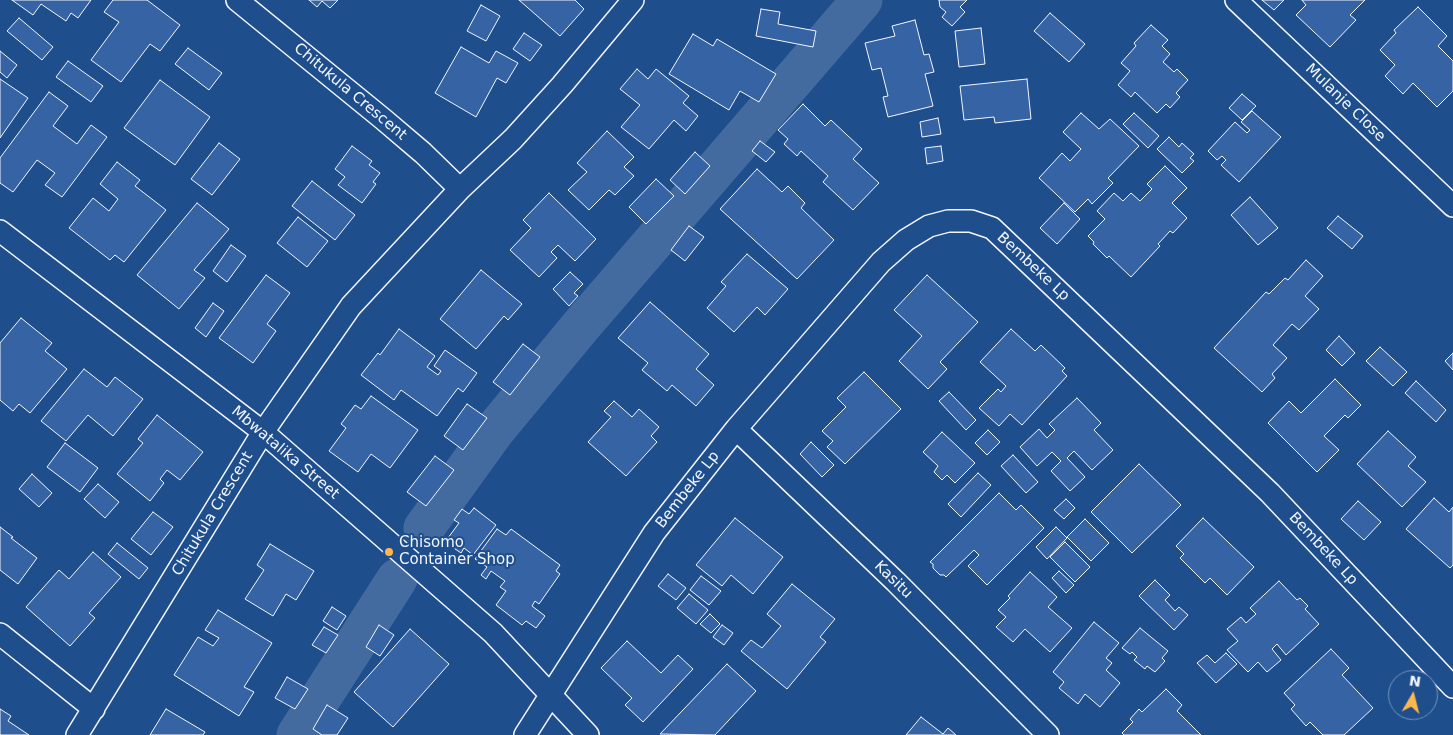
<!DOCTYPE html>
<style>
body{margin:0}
#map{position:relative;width:1453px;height:735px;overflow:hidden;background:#1f4e8c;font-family:"DejaVu Sans",sans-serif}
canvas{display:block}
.north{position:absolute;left:1388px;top:670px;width:50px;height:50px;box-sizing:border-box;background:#1f4e8c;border:1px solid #7391ba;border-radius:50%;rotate:8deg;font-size:14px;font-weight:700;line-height:20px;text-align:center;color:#f2f6ff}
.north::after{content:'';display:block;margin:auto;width:18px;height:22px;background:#ffb74d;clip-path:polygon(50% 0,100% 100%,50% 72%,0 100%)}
</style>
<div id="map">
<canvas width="1453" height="735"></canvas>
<div class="north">N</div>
</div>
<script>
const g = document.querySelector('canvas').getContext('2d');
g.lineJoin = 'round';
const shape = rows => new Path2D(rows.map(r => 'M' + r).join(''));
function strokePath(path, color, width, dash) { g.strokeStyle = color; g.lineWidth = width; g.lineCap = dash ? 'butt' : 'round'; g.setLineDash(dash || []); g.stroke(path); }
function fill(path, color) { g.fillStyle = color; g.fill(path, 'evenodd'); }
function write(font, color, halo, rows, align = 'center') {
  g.font = font + ' "DejaVu Sans",sans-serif'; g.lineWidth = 4; g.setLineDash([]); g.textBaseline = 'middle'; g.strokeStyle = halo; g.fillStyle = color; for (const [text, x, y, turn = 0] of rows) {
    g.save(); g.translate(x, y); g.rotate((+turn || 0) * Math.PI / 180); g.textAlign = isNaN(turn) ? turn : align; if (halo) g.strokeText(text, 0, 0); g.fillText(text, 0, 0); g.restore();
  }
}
strokePath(shape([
 [424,528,494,431,580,327,862,0],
 [297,735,397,579]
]), '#446ba0', 41);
const building = shape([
 [12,0,91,0,78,18,71,13,66,21,41,4,33,15,12,0],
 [113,0,147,0,180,25,160,51,150,44,121,82,91,60,119,22,104,12,113,0],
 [309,0,338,0,330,8,322,1,317,7,309,0],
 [519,0,575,0,584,9,560,36,519,0],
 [939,0,967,0,960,7,965,12,952,26,942,17,946,12,940,7,939,0],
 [1262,0,1284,0,1274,10,1262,0],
 [1302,0,1365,0,1350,15,1356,20,1330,47,1296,15,1306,5,1302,0],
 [481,5,500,16,486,41,467,31,481,5],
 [1418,7,1447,36,1438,46,1453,61,1453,91,1437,107,1413,83,1403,94,1385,76,1395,65,1380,50,1396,33,1394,30,1418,7],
 [761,9,780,12,778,24,816,31,813,47,756,36,761,9],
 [1050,13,1085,44,1069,62,1034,31,1050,13],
 [19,18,53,47,42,60,7,31,19,18],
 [915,20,924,55,929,54,934,72,925,74,933,106,888,117,883,97,888,96,881,68,872,70,865,43,895,36,892,26,915,20],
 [1151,25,1168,40,1162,46,1170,54,1163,62,1174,72,1177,69,1188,80,1176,93,1180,97,1170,108,1166,104,1157,113,1135,92,1131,97,1118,85,1130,71,1121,63,1136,46,1134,43,1151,25],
 [981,28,985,64,959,67,955,31,981,28],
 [524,33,542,45,530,61,513,49,524,33],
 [693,34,713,46,717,39,776,74,759,102,740,91,729,110,669,74,693,34],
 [461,47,489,63,496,51,518,63,506,83,497,78,476,117,435,93,461,47],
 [188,48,222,73,209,90,175,64,188,48],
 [0,51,17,65,7,78,0,72,0,51],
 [68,61,103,86,91,102,56,77,68,61],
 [637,69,648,79,656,69,689,96,683,103,698,116,686,131,674,120,649,149,621,127,640,105,620,89,637,69],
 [0,79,28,98,0,138,0,79],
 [1027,79,1031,119,995,123,994,117,964,120,960,86,1027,79],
 [160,80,210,117,175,165,124,128,160,80],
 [49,92,68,106,53,126,77,144,91,125,107,137,62,197,45,185,55,173,37,160,13,192,0,183,0,158,49,92],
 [1242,94,1256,106,1242,120,1229,108,1242,94],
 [803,104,825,126,831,120,862,149,853,159,879,183,853,210,823,182,828,176,801,151,797,156,784,144,788,139,778,130,803,104],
 [1252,111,1281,137,1239,182,1221,165,1226,160,1222,156,1217,160,1208,151,1235,122,1247,133,1250,130,1241,122,1252,111],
 [1081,113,1099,129,1110,119,1139,146,1108,178,1113,183,1092,204,1088,199,1075,212,1039,178,1062,153,1070,161,1081,149,1063,132,1081,113],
 [1134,113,1159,136,1148,148,1123,124,1134,113],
 [938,118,941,134,922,137,920,122,938,118],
 [607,131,634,157,624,167,634,176,615,195,609,190,589,210,568,190,587,172,577,163,607,131],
 [1169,137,1179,147,1182,143,1194,154,1190,158,1194,161,1182,173,1157,149,1169,137],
 [760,141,775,152,766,162,752,151,760,141],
 [219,143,240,159,212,195,191,179,219,143],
 [352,146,372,161,369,165,380,173,373,182,376,184,362,203,338,185,345,177,335,169,352,146],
 [941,146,943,161,927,164,925,148,941,146],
 [695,152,710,166,685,194,670,180,695,152],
 [117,162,140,180,135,186,166,210,124,262,115,255,110,260,69,228,93,198,109,211,118,199,100,184,117,162],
 [1165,166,1187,188,1172,203,1187,218,1173,233,1170,231,1158,244,1160,246,1131,277,1109,256,1107,258,1093,244,1094,242,1088,236,1105,219,1097,211,1114,193,1123,201,1131,193,1140,201,1152,189,1147,184,1165,166],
 [757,169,782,192,788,186,805,203,801,208,834,240,797,279,720,209,757,169],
 [656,179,674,196,646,224,629,207,656,179],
 [312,181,355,215,335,240,292,206,312,181],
 [549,193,596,239,575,261,558,245,551,252,557,258,539,277,510,250,531,228,523,220,549,193],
 [1250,197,1278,228,1258,245,1231,215,1250,197],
 [197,203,229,229,194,270,205,278,179,309,137,275,197,203],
 [1064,203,1080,219,1057,244,1040,228,1064,203],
 [1338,216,1363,236,1352,249,1327,228,1338,216],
 [298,217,328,241,307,267,277,243,298,217],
 [689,226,704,237,685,261,671,250,689,226],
 [231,245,246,256,227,282,213,271,231,245],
 [747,254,788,289,765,315,757,307,734,332,707,308,726,286,721,282,747,254],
 [1306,260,1323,276,1305,296,1319,309,1299,330,1292,324,1273,345,1287,358,1272,374,1275,378,1262,392,1214,348,1266,292,1269,294,1285,278,1288,280,1306,260],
 [481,270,522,304,508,320,504,316,476,349,440,319,481,270],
 [570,272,583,284,574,293,578,296,569,306,553,289,570,272],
 [266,275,290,293,267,324,276,331,253,363,219,338,266,275],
 [927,275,978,322,940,362,947,369,928,389,899,361,922,336,894,310,927,275],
 [650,302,709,354,696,369,714,385,696,406,672,385,667,391,642,370,648,363,618,338,650,302],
 [213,303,224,311,206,337,195,328,213,303],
 [21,318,52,343,45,351,67,369,30,413,19,404,13,411,0,400,0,343,21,318],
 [399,329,435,356,427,367,438,375,441,371,434,366,445,350,477,373,463,392,458,388,437,416,401,390,394,400,361,375,378,353,380,355,399,329],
 [1011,329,1035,351,1041,345,1065,368,1062,371,1067,376,1022,425,1010,414,999,426,979,408,998,389,1001,392,1006,386,980,362,1011,329],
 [1339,336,1355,353,1342,366,1326,350,1339,336],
 [523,344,540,357,510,395,493,382,523,344],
 [1380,347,1407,372,1393,386,1366,361,1380,347],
 [1453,353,1453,370,1445,361,1453,353],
 [84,369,107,387,115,377,143,399,113,436,88,415,66,441,41,421,84,369],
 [864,372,901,409,845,464,827,447,833,441,822,431,846,407,837,398,864,372],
 [1335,379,1361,405,1348,418,1345,415,1324,436,1339,450,1317,472,1268,423,1289,401,1301,413,1335,379],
 [1416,381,1446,410,1436,422,1405,393,1416,381],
 [949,392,976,420,966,430,939,401,949,392],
 [371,396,418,430,390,468,371,454,358,472,329,451,346,428,341,424,355,405,361,409,371,396],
 [1077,398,1101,423,1094,430,1113,450,1092,470,1074,451,1067,458,1085,477,1070,491,1051,471,1061,461,1052,452,1037,466,1020,447,1039,429,1047,438,1055,430,1049,424,1077,398],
 [614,401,632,417,639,409,659,427,651,436,657,442,626,476,588,442,611,417,604,411,614,401],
 [467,404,487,418,463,450,444,436,467,404],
 [157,415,203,452,180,480,167,470,160,479,164,483,150,501,117,474,143,443,138,439,157,415],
 [988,430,1000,442,987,455,975,443,988,430],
 [1388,431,1416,457,1408,466,1426,482,1402,507,1357,464,1388,431],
 [942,432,975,463,955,483,947,475,942,480,934,472,938,466,923,452,942,432],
 [811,442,834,465,822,477,800,454,811,442],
 [65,443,98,468,80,492,47,467,65,443],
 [1013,455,1038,482,1026,493,1001,466,1013,455],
 [435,456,454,470,426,506,407,492,435,456],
 [1139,464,1181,505,1132,553,1091,512,1139,464],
 [978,473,991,485,961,517,948,504,978,473],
 [32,474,52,493,39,507,19,489,32,474],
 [98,484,119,502,105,518,84,499,98,484],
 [999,493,1016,510,1021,505,1044,528,987,585,968,566,979,555,974,550,946,577,944,575,940,575,933,568,933,564,930,562,999,493],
 [1434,498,1449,512,1453,507,1453,565,1450,568,1406,529,1434,498],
 [1066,499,1075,508,1064,519,1054,510,1066,499],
 [1358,501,1381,522,1364,540,1341,519,1358,501],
 [474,508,496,525,473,555,464,548,461,553,445,542,459,523,454,520,462,509,469,514,474,508],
 [153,512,173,527,151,555,131,539,153,512],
 [735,518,783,557,753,594,731,575,722,586,696,565,735,518],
 [1203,518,1254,567,1227,595,1210,578,1205,583,1180,558,1184,554,1176,546,1203,518],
 [1085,519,1109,543,1091,561,1067,537,1085,519],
 [0,527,13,537,11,538,37,558,18,584,0,570,0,527],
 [1056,527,1067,538,1047,559,1036,547,1056,527],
 [497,529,506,535,511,529,560,565,556,571,560,574,539,604,535,601,532,606,545,616,536,628,526,621,522,625,496,605,506,591,500,587,505,581,491,571,486,579,481,575,487,567,475,559,497,529],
 [1065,542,1090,567,1075,582,1050,557,1065,542],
 [117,543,148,568,139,579,108,554,117,543],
 [270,544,314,571,296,600,286,594,273,616,245,599,264,570,257,565,270,544],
 [93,552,121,577,89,613,95,618,70,646,26,607,59,570,69,579,93,552],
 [1059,571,1074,585,1066,593,1052,578,1059,571],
 [1030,572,1057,597,1048,607,1072,628,1050,652,1025,629,1013,642,996,627,1006,617,998,610,1010,598,1008,596,1030,572],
 [668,574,686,588,676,600,658,586,668,574],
 [701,576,721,591,709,605,690,590,701,576],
 [1155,580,1170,595,1165,600,1175,611,1179,607,1188,615,1174,630,1139,596,1155,580],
 [1279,581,1297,600,1300,598,1308,606,1305,609,1319,624,1286,655,1277,644,1272,649,1281,660,1267,672,1258,662,1248,672,1227,650,1238,641,1227,629,1241,617,1246,623,1256,614,1250,608,1279,581],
 [792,584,835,619,820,637,826,642,787,689,741,651,751,640,762,648,781,626,767,614,792,584],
 [689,594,708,610,696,624,677,608,689,594],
 [332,607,346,616,337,630,323,621,332,607],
 [218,610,272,643,244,687,254,692,239,716,174,675,198,637,213,646,219,638,205,630,218,610],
 [710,614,720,624,711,633,700,624,710,614],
 [1094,622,1119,643,1106,658,1112,663,1106,670,1120,683,1100,707,1085,694,1078,704,1059,688,1064,682,1053,672,1094,622],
 [379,625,394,635,380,656,366,647,379,625],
 [722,625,733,633,724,645,713,637,722,625],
 [324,627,338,635,326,653,312,645,324,627],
 [1140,628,1168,651,1162,658,1165,661,1155,672,1147,666,1145,669,1134,660,1137,657,1132,652,1130,654,1122,648,1140,628],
 [410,629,449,664,393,727,354,692,410,629],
 [627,641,661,673,678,655,693,669,643,722,625,705,632,698,601,668,627,641],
 [1331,649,1349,668,1342,675,1373,708,1344,735,1323,735,1310,722,1306,726,1291,709,1295,705,1284,693,1331,649],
 [1226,653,1237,664,1216,683,1197,663,1207,655,1215,663,1226,653],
 [727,664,756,691,715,735,660,734,727,664],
 [287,677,308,689,295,709,275,698,287,677],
 [1166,689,1182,705,1177,711,1201,735,1124,735,1122,733,1133,722,1130,719,1139,709,1142,712,1166,689],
 [327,705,348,718,337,735,322,735,313,729,327,705],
 [0,709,11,716,8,721,29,735,0,735,0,709],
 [166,709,205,732,203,735,150,735,166,709],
 [921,717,943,734,948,728,956,735,906,735,921,717]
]);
fill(building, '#3563a3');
strokePath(building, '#f2f6ff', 1);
const street = shape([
 [237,0,383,119,423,153,460,189],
 [1236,0,1453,206],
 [0,231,263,432,493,633,588,735],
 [736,429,896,582,1048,735],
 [0,634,94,709],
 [77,735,263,432,351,306,460,189,513,139,562,85,633,0],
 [525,735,654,533,736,429,881,262,906,240,929,226,948,221,971,221,992,228,1012,247,1270,493,1453,687]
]);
strokePath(street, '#f2f6ff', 24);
strokePath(street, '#1f4e8c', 21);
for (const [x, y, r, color] of [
 [389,552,5,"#ffb74d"]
]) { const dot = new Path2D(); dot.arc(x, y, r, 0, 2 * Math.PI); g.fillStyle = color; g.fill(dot); strokePath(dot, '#1f4e8c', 2); }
write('15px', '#f2f6ff', '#1f4e8c', [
 ["Chitukula Crescent",350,92,40],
 ["Mulanje Close",1345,103,44],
 ["Bembeke Lp",1033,267,43],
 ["Mbwatalika Street",285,453,40],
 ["Bembeke Lp",688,490,-52],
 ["Chitukula Crescent",213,514,-59],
 ["Bembeke Lp",1323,549,47],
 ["Kasitu",893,580,44]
]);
write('15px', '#f2f6ff', '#1f4e8c', [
 ["Chisomo",399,543],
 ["Container Shop",399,560]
], 'left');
</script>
